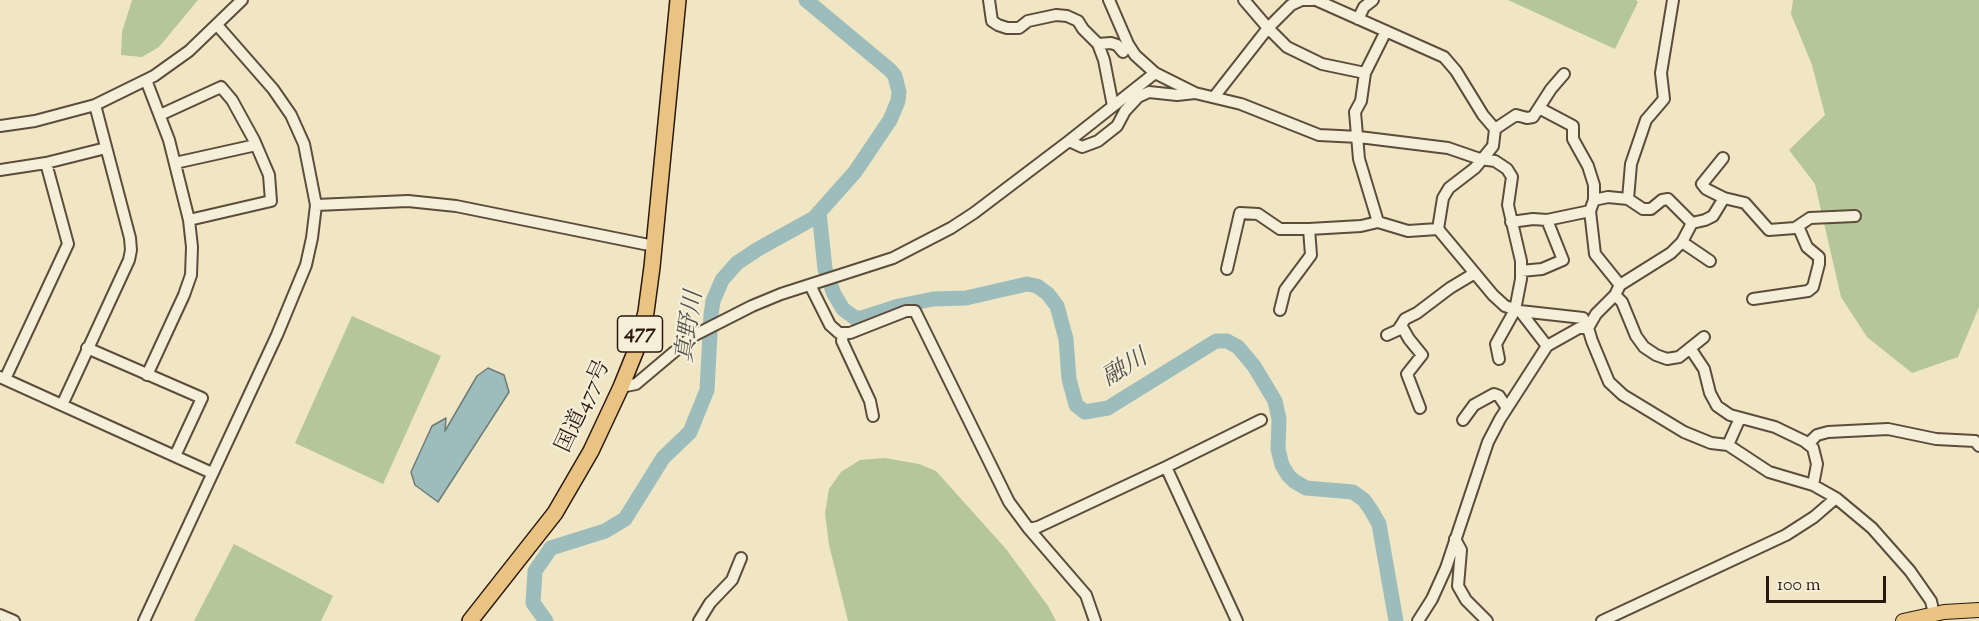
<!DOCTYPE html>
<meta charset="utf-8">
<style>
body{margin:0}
#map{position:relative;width:1979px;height:621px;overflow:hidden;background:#f0e6c4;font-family:"Sorts Mill Goudy",serif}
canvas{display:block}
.scale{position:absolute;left:1766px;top:576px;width:120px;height:27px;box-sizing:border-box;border:3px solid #2b180d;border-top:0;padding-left:8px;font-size:18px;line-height:21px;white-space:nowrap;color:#2b180d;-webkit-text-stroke:4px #f5efd9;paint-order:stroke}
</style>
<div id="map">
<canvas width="1979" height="621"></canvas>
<div class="scale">100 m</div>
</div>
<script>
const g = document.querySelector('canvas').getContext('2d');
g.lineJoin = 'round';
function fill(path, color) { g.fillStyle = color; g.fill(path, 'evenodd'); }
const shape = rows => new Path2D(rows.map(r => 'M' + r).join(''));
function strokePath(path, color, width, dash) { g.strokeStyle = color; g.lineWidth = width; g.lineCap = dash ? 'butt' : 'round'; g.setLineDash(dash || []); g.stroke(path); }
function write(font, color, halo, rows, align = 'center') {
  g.font = font + ' "Sorts Mill Goudy","Noto Serif JP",serif'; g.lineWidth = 4.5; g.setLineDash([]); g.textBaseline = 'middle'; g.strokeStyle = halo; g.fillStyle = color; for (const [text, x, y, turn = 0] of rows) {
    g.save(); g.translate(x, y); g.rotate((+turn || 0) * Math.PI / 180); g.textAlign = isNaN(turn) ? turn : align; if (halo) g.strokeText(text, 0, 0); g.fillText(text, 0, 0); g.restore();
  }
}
fill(shape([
 [132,0,198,0,159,47,142,57,121,55,122,32],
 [1508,0,1636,0,1638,2,1615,49],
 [1793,0,1979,0,1979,307,1958,357,1912,373,1867,337,1841,297,1815,184,1789,150,1825,115,1812,65,1791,14],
 [352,316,441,356,383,484,295,443],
 [885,458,919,464,936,471,1006,549,1048,606,1056,621,848,621,829,545,825,513,829,489,841,472,860,460],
 [234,544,333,596,321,621,194,621]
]), '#b5c698');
const water = shape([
 [488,368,504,375,509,392,438,502,415,485,411,472,432,426,446,418,445,431,477,376,488,368]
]);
fill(water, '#9dbdbd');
strokePath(water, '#6f7b77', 1.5);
strokePath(shape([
 [819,212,825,269,834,294,843,309,855,318,862,318,899,306,933,299,966,298,1027,284,1037,286,1048,294,1057,306,1066,339,1069,379,1076,405,1085,412,1108,408,1216,341,1227,341,1238,347,1254,366,1275,401,1279,419,1278,449,1282,465,1288,475,1294,481,1306,488,1353,492,1364,500,1371,510,1379,524,1396,621],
 [546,621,533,603,535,571,551,548,605,531,625,519,663,458,690,432,707,390,711,315,713,301,722,280,737,263,758,249,814,218,855,172,890,120,898,101,899,92,895,76,890,70,806,0]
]), '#9dbdbd', 15);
const minor = shape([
 [989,0,992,21,998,25,1007,28,1019,28,1028,21,1056,15,1067,16,1078,21,1083,29,1098,44,1104,60,1113,106],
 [1109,0,1128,44,1135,55,1155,73,1195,93,1241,104,1319,135,1359,137,1448,148,1480,159,1495,161,1507,169,1512,177,1508,205,1521,261,1521,279,1515,310,1496,344,1499,359],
 [1244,0,1268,28,1287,47,1322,64,1365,73],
 [1316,0,1444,57,1456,71,1483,115,1495,129,1493,146,1475,168,1449,188,1443,198,1438,229],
 [1358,19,1364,7,1373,0],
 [1098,44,1111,43,1117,45,1123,52],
 [146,80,169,140,189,220,192,247,191,275,184,295,147,375],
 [1214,97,1268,28,1291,5,1302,0,1313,0],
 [1539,108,1573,126,1573,139,1588,166,1594,185,1594,200,1590,211,1595,254,1620,285],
 [160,115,221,87,232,100,254,140,269,175,271,201,189,220],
 [0,126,35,121,95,105,154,76,189,51,242,0],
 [1495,129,1516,115,1527,118,1533,117,1551,89,1564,74],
 [1069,141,1082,147,1098,141,1117,126,1125,111,1138,97,1149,92,1177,95,1195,93],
 [1723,158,1702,184,1706,189,1724,198,1745,203,1769,230,1795,228,1810,218,1855,216],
 [175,163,256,145],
 [0,170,46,163,106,148],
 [1628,199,1631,164,1646,120,1664,99,1661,73,1673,0],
 [1594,200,1608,197,1628,199,1643,209,1651,209,1662,200,1668,199,1692,223,1705,220,1713,216,1724,198],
 [316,205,408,201,456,206,654,246],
 [1378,222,1359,159,1355,112,1361,101,1365,73,1386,31],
 [1511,222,1533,219,1547,220,1590,211],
 [1309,229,1361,226,1378,222,1408,231,1438,229,1493,295,1505,306,1520,311,1583,318,1588,328],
 [1682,242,1710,261],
 [1227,269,1240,213,1258,214,1280,229,1309,229,1311,255,1285,290,1280,310],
 [1521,271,1542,269,1563,260,1547,220],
 [810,285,830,325,839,333,850,333,906,311,915,311,1009,502,1029,529,1086,595,1095,621],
 [1615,295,1622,302,1636,336,1644,347,1656,355,1667,359,1679,357,1704,337],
 [1753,299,1808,291,1813,287,1819,264,1819,257,1807,247,1798,226],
 [1520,311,1547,346],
 [1401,325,1409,339,1422,355,1407,374,1420,408],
 [1588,328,1596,314,1615,295,1620,285,1671,253,1682,242,1692,223],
 [843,333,842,341,870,401,873,416],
 [1387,335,1398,330,1405,319,1417,313,1450,288,1475,273],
 [87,348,202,398,175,456],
 [1690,348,1704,369,1710,393,1717,406,1730,415,1775,427,1804,441,1813,448,1817,464,1813,485],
 [0,377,212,473],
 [5,379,68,244,46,163],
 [621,387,636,384,693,336,752,306,781,294,893,258,951,228,974,213,1069,141,1155,73],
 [62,405,129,260,131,250,130,238,95,105],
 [1463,420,1474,405,1494,394,1499,396,1507,408],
 [1808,444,1817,435,1828,432,1888,429,1936,439,1975,441,1979,446],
 [1728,445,1740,418],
 [1166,467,1237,621],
 [1029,529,1038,527,1166,467,1261,420],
 [1455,539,1461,550,1458,586,1466,600,1487,621],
 [0,615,14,621],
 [144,621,277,335,306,265,312,238,316,205,304,144,291,115,273,89,217,25],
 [699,621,710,603,732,580,741,558],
 [1418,621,1432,599,1446,568,1488,442,1500,419,1547,346,1579,328,1588,328,1592,341,1609,382,1623,395,1684,432,1711,443,1728,445,1769,472,1813,485,1836,498,1872,528,1910,571,1931,601,1934,614],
 [1602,621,1786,535,1814,517,1836,498]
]);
const major = shape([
 [1903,621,1944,612,1979,610]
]);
const highway = shape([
 [470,621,555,513,591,451,621,387,636,350,646,312,652,267,678,0]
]);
strokePath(minor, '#5c4c3b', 14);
strokePath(major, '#2b180d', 16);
strokePath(highway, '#2b180d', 18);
strokePath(minor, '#f5efd9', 10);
strokePath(major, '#e8c382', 14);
strokePath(highway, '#e8c382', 15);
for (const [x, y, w] of [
 [640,334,45]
]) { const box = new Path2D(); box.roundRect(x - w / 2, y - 18, w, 36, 4.5); g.fillStyle = '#f5efd9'; g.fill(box); strokePath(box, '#2b180d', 1.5); }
write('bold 21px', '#2b180d', null, [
 ["477",640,334]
]);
write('22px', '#2b180d', '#f5efd9', [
 ["国道477号",585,407,-65]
]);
write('italic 24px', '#53524b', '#f5efd9', [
 ["真野川",692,327,-82],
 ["融川",1126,370,-31]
]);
</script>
